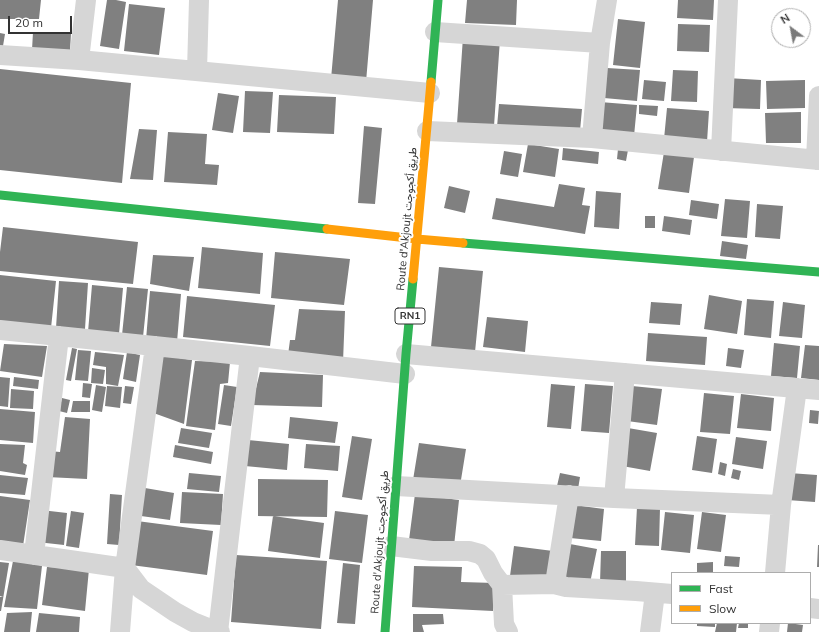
<!DOCTYPE html>
<meta charset="utf-8">
<style>
body{margin:0}
#map{position:relative;width:819px;height:632px;overflow:hidden;background:#fff;font-family:Mulish,sans-serif}
canvas{display:block}
.legend{position:absolute;left:671px;top:572px;width:140px;height:52px;box-sizing:border-box;background:#fff;border:1px solid #adadad;margin:0;padding:5px 7px;list-style:none;font-size:12px;color:#323232}
.legend li{display:flex;align-items:center;gap:8px;height:20px}
.legend b{width:20px;border:1px solid #adadad}
.north{position:absolute;left:771px;top:8px;width:40px;height:40px;box-sizing:border-box;background:#fff;border:1px solid #adadad;border-radius:50%;rotate:328deg;font-size:11px;font-weight:700;line-height:16px;text-align:center;color:#323232}
.north::after{content:'';display:block;margin:auto;width:14px;height:18px;background:#7a7a7a;clip-path:polygon(50% 0,100% 100%,50% 72%,0 100%)}
.scale{position:absolute;left:8px;top:16px;width:64px;height:18px;box-sizing:border-box;border:2px solid #323232;border-top:0;padding-left:5px;font-size:12px;line-height:14px;white-space:nowrap;color:#323232;-webkit-text-stroke:3px #fff;paint-order:stroke}
</style>
<div id="map">
<canvas width="819" height="632"></canvas>
<ul class="legend">
<li><b style="height:5px;background:#30b455"></b>Fast</li>
<li><b style="height:5px;background:#ff9f0a"></b>Slow</li>
</ul>
<div class="north">N</div>
<div class="scale">20 m</div>
</div>
<script>
const g = document.querySelector('canvas').getContext('2d');
g.lineJoin = 'round';
function fill(path, color) { g.fillStyle = color; g.fill(path, 'evenodd'); }
const shape = rows => new Path2D(rows.map(r => 'M' + r).join(''));
function strokePath(path, color, width, dash) { g.strokeStyle = color; g.lineWidth = width; g.lineCap = dash ? 'butt' : 'round'; g.setLineDash(dash || []); g.stroke(path); }
function write(font, color, halo, rows, align = 'center') {
  g.font = font + ' Mulish,Vazirmatn,sans-serif'; g.lineWidth = 4; g.setLineDash([]); g.textBaseline = 'middle'; g.strokeStyle = halo; g.fillStyle = color; for (const [text, x, y, turn = 0] of rows) {
    g.save(); g.translate(x, y); g.rotate((+turn || 0) * Math.PI / 180); g.textAlign = isNaN(turn) ? turn : align; if (halo) g.strokeText(text, 0, 0); g.fillText(text, 0, 0); g.restore();
  }
}
fill(shape([
 [0,0,41,0,39,19,0,19],
 [107,0,116,0,126,2,119,49,100,46],
 [338,0,373,0,366,82,331,79],
 [467,0,517,0,516,25,465,23],
 [678,0,714,0,713,20,677,18],
 [129,4,165,8,159,55,124,51],
 [618,19,645,22,640,68,613,65],
 [678,24,710,25,709,52,677,51],
 [33,32,71,34,70,51,32,50],
 [0,33,5,34,3,46,0,46],
 [463,37,500,39,494,126,457,124],
 [607,68,640,70,637,101,604,98],
 [0,69,131,83,122,183,0,170],
 [673,70,698,71,697,102,671,101],
 [727,78,761,80,760,109,725,108],
 [644,80,666,82,664,101,642,99],
 [805,80,805,108,767,109,766,81],
 [245,91,273,92,270,133,243,132],
 [218,93,239,96,233,133,212,130],
 [279,95,336,97,334,134,277,132],
 [600,102,637,105,634,136,598,133],
 [499,104,582,109,580,131,497,127],
 [639,105,658,106,657,116,639,114],
 [667,108,709,111,707,142,664,139],
 [801,112,801,143,766,143,765,113],
 [364,126,382,128,375,204,358,203],
 [139,129,157,130,153,180,130,179],
 [168,132,207,134,205,164,219,165,217,185,164,182],
 [528,144,559,149,555,177,523,172],
 [563,148,599,152,598,164,562,160],
 [618,149,628,150,626,161,617,159],
 [504,151,522,154,518,177,500,174],
 [664,152,694,157,689,193,658,189],
 [559,184,585,188,582,205,590,206,585,234,492,219,496,198,554,207],
 [449,186,470,191,465,213,444,208],
 [596,191,621,193,619,229,594,227],
 [725,199,750,201,747,238,721,236],
 [691,200,719,204,717,219,689,215],
 [757,204,783,206,780,239,755,237],
 [645,216,655,216,655,228,645,228],
 [664,216,692,220,690,235,662,231],
 [3,227,138,242,133,284,0,271,0,252],
 [722,241,748,245,746,259,720,256],
 [202,247,263,253,260,294,198,288],
 [275,252,350,259,344,305,271,298],
 [153,255,194,257,189,291,150,284],
 [439,267,483,271,475,352,431,347],
 [0,275,56,281,51,328,0,323],
 [59,281,88,283,85,329,56,328],
 [92,285,123,288,119,334,88,332],
 [127,287,148,289,143,337,122,335],
 [150,291,181,294,177,342,146,340],
 [709,295,742,301,737,334,704,329],
 [187,296,275,305,270,346,183,337],
 [747,299,774,301,771,338,744,335],
 [651,302,682,304,680,325,649,323],
 [783,302,805,305,802,338,779,336],
 [299,309,345,311,343,362,288,355,290,340,295,340],
 [487,317,528,321,525,352,483,347],
 [648,333,707,337,705,365,646,361],
 [774,343,800,346,797,378,771,376],
 [4,344,47,346,42,377,0,371],
 [805,345,819,346,819,380,801,378],
 [72,348,77,349,71,381,66,380],
 [728,348,744,350,741,368,726,366],
 [78,350,91,351,88,381,75,380],
 [95,352,124,355,118,386,106,384,106,367,93,365],
 [127,352,140,355,136,382,123,379],
 [159,355,192,360,184,424,148,411],
 [195,361,230,362,228,383,220,384,215,430,186,426],
 [92,368,105,370,103,384,91,383],
 [260,372,323,375,322,407,252,405],
 [0,377,10,378,8,407,0,406],
 [14,377,39,380,38,389,13,386],
 [83,383,92,384,90,398,82,397],
 [551,384,575,386,571,429,547,427],
 [585,384,613,386,609,433,581,431],
 [96,385,106,387,102,412,92,410],
 [224,385,237,387,231,426,218,424],
 [107,386,122,387,120,408,105,406],
 [125,386,134,387,131,404,123,403],
 [632,386,662,389,657,425,627,421],
 [11,389,34,391,33,409,10,408],
 [704,393,734,396,730,434,700,432],
 [741,394,774,398,771,431,737,428],
 [62,398,70,400,67,413,59,411],
 [73,401,90,401,90,412,71,412],
 [0,409,35,412,33,443,0,440],
 [810,410,819,411,818,424,809,423],
 [65,417,90,419,87,479,47,477,49,451,60,452],
 [290,417,338,422,335,443,288,438],
 [181,428,212,433,209,448,178,443],
 [628,428,657,433,650,471,622,466],
 [352,436,372,439,362,500,342,497],
 [697,436,717,439,712,473,692,470],
 [736,437,767,441,763,469,732,464],
 [248,440,289,444,287,470,245,466],
 [419,443,466,449,460,486,413,480],
 [0,444,25,445,23,463,27,465,25,475,0,471],
 [306,444,340,446,338,471,304,468],
 [175,445,213,452,211,464,173,457],
 [720,462,727,464,725,476,718,474],
 [733,469,741,471,739,480,731,478],
 [189,473,221,476,219,492,187,489],
 [560,473,580,477,578,489,557,486],
 [789,473,817,475,815,502,787,500],
 [0,475,28,478,25,495,0,493],
 [258,479,328,480,327,517,258,516],
 [145,488,174,493,170,520,141,516],
 [182,492,223,494,221,525,180,523],
 [110,494,122,495,119,545,107,544],
 [415,494,459,500,454,546,409,540],
 [0,496,30,500,23,546,0,543],
 [574,505,604,509,601,541,570,538],
 [637,507,660,508,659,546,635,545],
 [41,510,67,513,64,545,37,542],
 [71,511,84,513,79,548,66,546],
 [335,511,368,515,362,563,329,559],
 [665,512,694,515,690,553,661,550],
 [702,512,726,515,721,552,697,549],
 [273,516,324,523,320,558,268,551],
 [137,521,213,531,207,575,131,565],
 [570,544,597,549,590,583,563,578],
 [818,545,819,545,819,567,817,567],
 [514,546,553,551,549,580,510,576],
 [601,551,626,551,626,584,600,583],
 [236,555,327,561,321,629,231,622],
 [725,556,740,557,739,567,724,566],
 [13,561,33,563,42,566,37,609,4,607],
 [0,562,9,563,1,611,0,611,0,597,3,596,0,596],
 [713,562,713,573,697,573,697,563],
 [343,563,360,565,355,624,337,623],
 [414,566,462,567,461,582,495,583,493,611,412,607],
 [47,567,89,569,85,611,42,605],
 [32,612,30,632,4,632,7,613],
 [39,613,80,617,79,632,36,632],
 [413,614,443,614,444,624,422,625,424,632,413,632],
 [697,623,715,623,715,627,697,626],
 [717,623,737,623,736,632,715,632],
 [739,623,748,623,748,628,738,628],
 [788,623,803,625,802,632,787,632]
]), '#808080');
strokePath(shape([
 [435,32,600,43],
 [0,55,79,60,430,93],
 [79,60,86,0],
 [197,71,199,0],
 [427,131,592,138,819,160],
 [592,138,600,43,607,0],
 [721,151,728,0],
 [816,160,819,96],
 [0,330,250,356,405,374],
 [406,354,819,390],
 [625,373,614,498,781,505],
 [396,486,614,498],
 [569,495,556,577,554,584,566,587,636,591,672,594],
 [391,546,432,551,469,551,480,554,486,559,493,573,502,585,504,624,508,632],
 [0,550,125,568,141,589,175,612,193,622,218,632],
 [34,555,59,336],
 [775,573,781,505,797,388],
 [502,585,554,584],
 [810,608,819,609],
 [120,632,125,568,155,346],
 [220,632,218,632,250,356],
 [650,632,655,593],
 [769,632,770,623]
]), '#d6d6d6', 20);
strokePath(shape([
 [431,82,438,0],
 [0,195,327,229],
 [463,243,819,272],
 [385,632,406,354,413,279]
]), '#30b455', 9);
strokePath(shape([
 [327,229,417,239,463,243],
 [413,279,431,82]
]), '#ff9f0a', 9);
for (const [x, y, w] of [
 [410,316,30]
]) { const box = new Path2D(); box.roundRect(x - w / 2, y - 8, w, 16, 3); g.fillStyle = '#fff'; g.fill(box); strokePath(box, '#323232', 1); }
write('bold 10px', '#323232', null, [
 ["RN1",410,316]
]);
write('11px', '#323232', '#fff', [
 ["Route d'Akjoujt طريق أكجوجت",407,219,-85],
 ["Route d'Akjoujt طريق أكجوجت",380,542,-86]
]);
</script>
